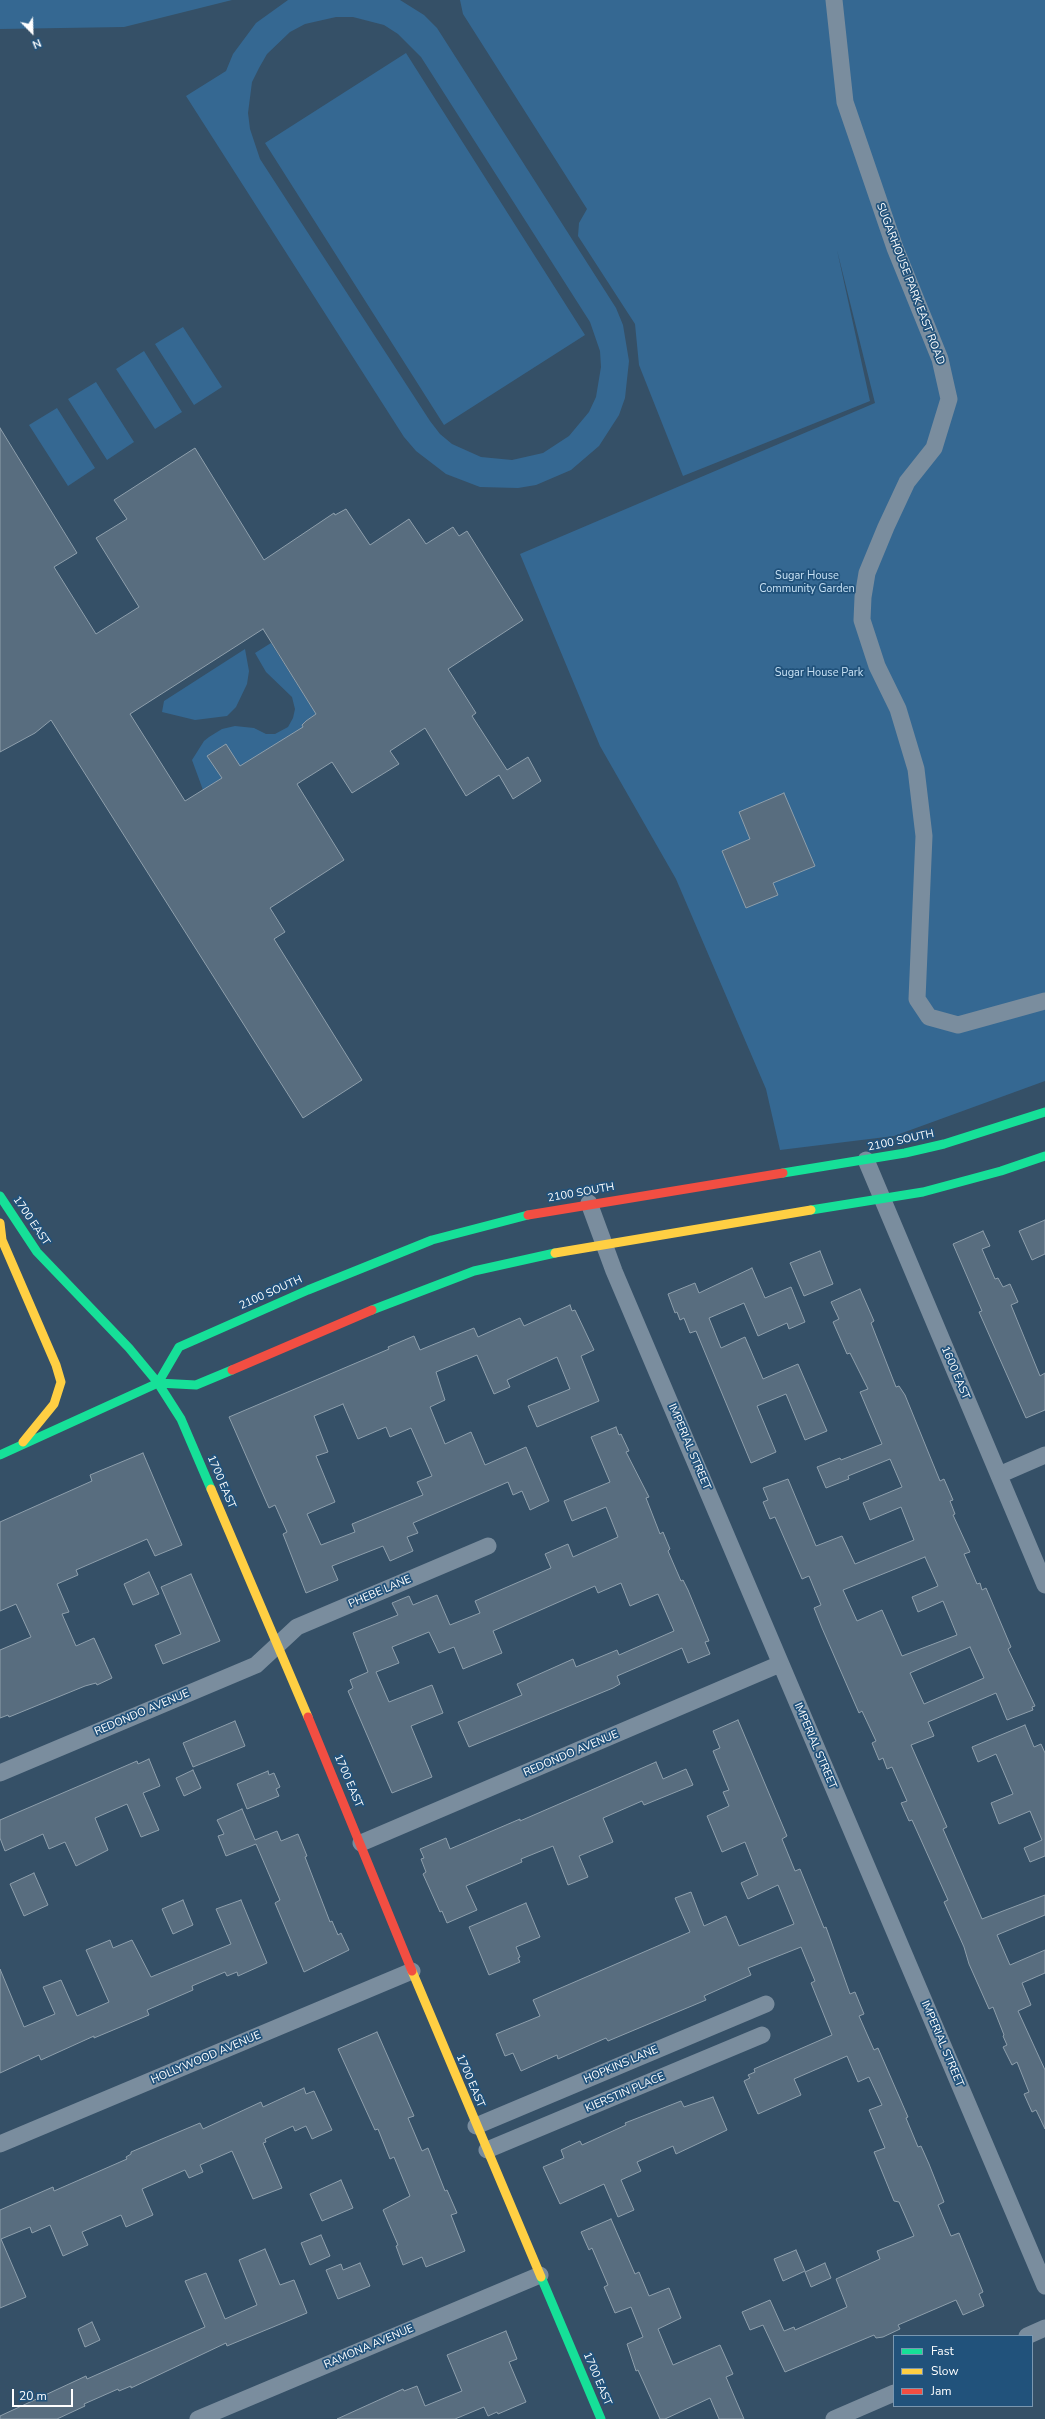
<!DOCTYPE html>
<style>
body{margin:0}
#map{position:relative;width:1045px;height:2419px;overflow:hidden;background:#355067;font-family:"Nunito Sans",sans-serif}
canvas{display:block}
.legend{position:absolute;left:893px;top:2335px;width:140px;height:72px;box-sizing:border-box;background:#21527b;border:1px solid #7a97b0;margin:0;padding:5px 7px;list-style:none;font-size:12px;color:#fff}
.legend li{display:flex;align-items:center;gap:8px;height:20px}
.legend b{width:20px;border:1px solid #7a97b0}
.north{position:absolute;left:12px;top:12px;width:40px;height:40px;-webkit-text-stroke:3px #21527b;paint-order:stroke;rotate:157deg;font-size:11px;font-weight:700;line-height:16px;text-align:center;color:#fff}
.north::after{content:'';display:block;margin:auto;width:14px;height:18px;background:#fff;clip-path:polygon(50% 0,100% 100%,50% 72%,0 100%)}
.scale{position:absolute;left:12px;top:2389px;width:61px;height:18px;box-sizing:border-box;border:2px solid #fff;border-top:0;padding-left:5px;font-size:12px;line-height:14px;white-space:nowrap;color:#fff;-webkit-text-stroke:3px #21527b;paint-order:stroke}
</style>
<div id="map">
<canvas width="1045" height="2419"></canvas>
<ul class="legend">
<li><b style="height:5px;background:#16e098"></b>Fast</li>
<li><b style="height:5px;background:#ffcf43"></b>Slow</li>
<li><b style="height:5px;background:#f24e42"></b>Jam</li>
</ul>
<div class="north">N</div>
<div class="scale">20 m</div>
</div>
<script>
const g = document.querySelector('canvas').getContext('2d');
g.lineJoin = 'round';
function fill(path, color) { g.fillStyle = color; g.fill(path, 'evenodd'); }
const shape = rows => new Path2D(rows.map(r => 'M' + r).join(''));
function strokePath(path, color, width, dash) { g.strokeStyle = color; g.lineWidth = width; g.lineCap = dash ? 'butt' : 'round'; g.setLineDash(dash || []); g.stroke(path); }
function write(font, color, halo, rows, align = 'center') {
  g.font = font + ' "Nunito Sans",sans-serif'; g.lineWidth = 3.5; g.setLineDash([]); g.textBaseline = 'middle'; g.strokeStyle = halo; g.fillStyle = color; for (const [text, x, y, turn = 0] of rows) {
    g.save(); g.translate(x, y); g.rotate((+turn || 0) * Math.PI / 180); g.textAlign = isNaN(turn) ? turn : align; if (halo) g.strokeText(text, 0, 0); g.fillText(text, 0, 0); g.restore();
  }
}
fill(shape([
 [0,0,232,0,124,27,0,29],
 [288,0,400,0,424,15,437,28,616,308,623,325,629,361,625,398,619,415,599,446,571,470,536,485,518,488,480,487,446,474,416,451,404,437,186,96,226,71,233,54,256,23],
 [336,17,353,17,384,25,398,34,421,57,590,322,600,351,601,367,596,397,589,412,569,436,543,453,512,460,481,457,452,444,440,434,430,421,260,159,250,129,248,113,252,82,259,68,267,54,290,32,305,24],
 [460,0,1045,0,1045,1081,894,1136,780,1150,766,1089,676,879,600,746,520,554,875,403,837,250,870,401,683,476,639,365,635,324,578,236,579,223,587,209,463,14],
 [406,53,585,335,444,425,265,143],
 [183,327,222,387,194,405,155,344],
 [144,351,182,412,155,429,116,369],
 [96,382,134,442,107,460,68,399],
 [57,408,95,468,68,486,29,425],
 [271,643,316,714,306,721,302,725,303,727,203,790,192,760,204,741,209,737,222,729,235,726,254,728,266,734,275,734,288,727,293,718,295,709,292,697,266,672,255,653],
 [245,649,249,671,247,684,236,707,227,716,195,720,162,712,164,701]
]), '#356892');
const building = shape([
 [0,428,77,553,54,567,96,634,139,607,96,538,127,519,114,500,195,448,264,560,334,513,335,515,346,509,370,545,409,519,426,544,453,527,459,536,467,531,523,620,448,669,476,713,472,716,507,770,528,757,541,781,513,799,499,775,466,796,425,728,390,751,399,764,352,793,332,762,297,784,344,860,270,908,285,932,274,939,362,1080,303,1118,51,720,35,733,0,752,0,428],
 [263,629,316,714,306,721,302,725,303,727,240,766,226,744,207,756,222,778,185,801,130,714,263,629],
 [784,793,815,866,773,883,778,895,746,908,722,851,750,839,739,812,784,793],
 [1045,1220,1045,1254,1032,1260,1019,1231,1045,1220],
 [983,1231,990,1246,982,1249,995,1279,998,1278,1003,1287,1010,1284,1018,1302,1011,1305,1040,1376,1045,1373,1045,1410,1026,1418,979,1312,982,1311,953,1244,983,1231],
 [820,1251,833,1284,804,1296,790,1263,820,1251],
 [752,1268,765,1298,791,1287,805,1322,789,1329,787,1323,758,1336,744,1303,709,1318,721,1348,745,1337,763,1379,798,1364,827,1431,805,1440,786,1394,757,1406,776,1452,751,1463,696,1331,690,1333,684,1318,680,1320,677,1312,675,1313,668,1294,695,1283,699,1293,752,1268],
 [860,1289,874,1321,871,1323,896,1387,899,1386,905,1395,940,1481,944,1479,953,1500,950,1501,955,1514,953,1515,970,1552,964,1554,977,1584,980,1583,982,1590,986,1588,1011,1647,1008,1649,1035,1706,1032,1707,1033,1710,1007,1720,996,1693,928,1722,934,1736,911,1745,947,1827,943,1829,982,1919,1045,1895,1045,1915,997,1935,1010,1965,1045,1950,1045,1973,1022,1983,1031,2005,1018,2011,1045,2070,1045,2129,1036,2110,1032,2112,1024,2094,1029,2092,1017,2062,1012,2065,1003,2047,1007,2045,1003,2036,1004,2035,993,2007,989,2009,969,1964,964,1947,944,1902,948,1900,912,1820,909,1821,901,1803,907,1801,892,1767,887,1769,883,1758,879,1760,872,1743,876,1741,862,1711,859,1713,822,1628,814,1608,821,1605,809,1576,802,1579,775,1517,770,1519,763,1502,768,1500,763,1488,788,1479,816,1546,842,1536,855,1564,914,1540,901,1507,870,1520,863,1503,902,1487,890,1459,848,1476,849,1479,826,1488,817,1467,840,1458,841,1460,882,1444,860,1392,868,1389,850,1353,847,1354,833,1322,839,1319,831,1302,860,1289],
 [925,1557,938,1586,912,1597,918,1612,943,1601,957,1635,902,1656,882,1610,857,1621,843,1590,925,1557],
 [970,1647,984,1678,924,1704,910,1673,970,1647],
 [570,1305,572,1311,575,1310,594,1350,581,1356,599,1401,537,1427,528,1406,570,1389,557,1357,507,1380,510,1387,494,1394,477,1355,436,1372,445,1400,430,1407,445,1444,471,1432,485,1465,526,1447,549,1501,530,1510,522,1491,513,1495,508,1482,413,1523,418,1533,407,1537,413,1551,390,1561,383,1546,332,1566,338,1580,306,1593,283,1534,287,1532,275,1505,269,1508,229,1417,389,1349,388,1347,414,1336,420,1350,474,1328,478,1337,520,1318,524,1326,570,1305],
 [343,1404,358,1439,386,1427,390,1437,411,1428,432,1476,417,1482,423,1495,352,1524,355,1532,321,1545,307,1514,335,1502,316,1456,328,1452,314,1416,343,1404],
 [616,1427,619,1435,621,1434,629,1451,626,1452,649,1497,646,1498,660,1534,663,1532,670,1549,668,1551,681,1581,683,1580,688,1590,709,1641,705,1642,710,1654,688,1663,682,1648,617,1676,620,1684,613,1688,469,1747,458,1722,522,1695,517,1684,573,1659,576,1667,617,1650,619,1655,674,1631,658,1594,630,1606,621,1583,598,1593,595,1586,493,1631,502,1653,463,1669,454,1647,439,1653,429,1632,392,1647,399,1663,376,1672,389,1702,432,1685,443,1713,411,1726,432,1777,392,1793,348,1691,353,1688,350,1680,368,1672,353,1633,398,1615,392,1603,409,1596,413,1605,437,1595,450,1625,480,1613,475,1601,551,1568,545,1554,568,1544,573,1557,618,1537,606,1507,572,1521,564,1501,610,1482,591,1437,616,1427],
 [143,1453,182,1545,155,1556,147,1539,76,1570,78,1575,57,1584,69,1612,62,1614,76,1646,94,1638,112,1678,97,1685,96,1683,85,1686,9,1717,8,1715,0,1718,0,1650,31,1637,16,1604,0,1611,0,1522,92,1481,90,1475,143,1453],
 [149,1572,159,1594,133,1605,124,1584,149,1572],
 [191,1574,220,1641,163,1664,155,1645,181,1634,161,1587,191,1574],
 [738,1720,787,1836,782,1839,795,1871,800,1869,824,1928,826,1927,850,1994,855,1992,864,2014,859,2016,874,2050,878,2048,908,2117,906,2118,918,2147,921,2146,929,2164,944,2202,938,2205,951,2236,959,2233,983,2292,979,2294,984,2306,963,2315,956,2300,898,2325,900,2329,883,2337,876,2338,874,2335,785,2372,763,2325,750,2330,742,2312,770,2300,784,2331,794,2327,795,2330,847,2307,836,2279,880,2259,877,2251,914,2236,899,2202,894,2201,874,2152,885,2148,869,2110,882,2105,869,2077,858,2082,847,2056,794,2079,801,2095,758,2114,744,2081,750,2078,748,2075,755,2072,754,2069,832,2035,811,1983,815,1981,801,1947,748,1968,751,1975,704,1996,706,2000,608,2041,606,2038,558,2059,557,2055,521,2071,513,2053,505,2056,496,2034,540,2016,533,2000,690,1932,675,1898,691,1892,704,1926,726,1916,739,1946,794,1924,778,1885,748,1899,741,1883,758,1875,745,1842,722,1852,707,1816,729,1806,723,1792,729,1790,713,1751,720,1748,713,1731,738,1720],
 [235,1721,245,1746,193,1767,183,1743,235,1721],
 [1025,1725,1034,1747,1041,1744,1045,1753,1045,1856,1030,1862,1024,1848,1042,1840,1030,1811,999,1824,991,1803,1013,1794,996,1754,978,1762,972,1747,1025,1725],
 [149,1759,160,1786,143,1793,159,1830,141,1837,127,1804,95,1818,108,1850,76,1866,65,1842,49,1849,43,1834,5,1851,0,1838,0,1820,137,1761,138,1764,149,1759],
 [656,1762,663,1779,686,1769,693,1785,644,1805,642,1801,603,1818,613,1842,579,1856,588,1877,568,1885,553,1846,521,1859,522,1862,466,1886,477,1910,447,1923,442,1911,440,1912,423,1874,426,1872,421,1859,424,1858,420,1849,446,1838,450,1849,520,1819,520,1821,656,1762],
 [193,1770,201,1788,184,1796,176,1778,193,1770],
 [268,1771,269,1775,274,1773,280,1787,276,1789,279,1796,247,1809,237,1784,268,1771],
 [242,1809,255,1840,277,1831,281,1841,298,1834,307,1856,305,1857,330,1922,332,1921,338,1935,341,1933,349,1950,304,1972,275,1903,280,1900,256,1844,226,1856,218,1836,224,1834,217,1820,242,1809],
 [34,1873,48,1905,24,1916,10,1884,34,1873],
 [183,1900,193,1925,173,1934,162,1909,183,1900],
 [241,1900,267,1963,238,1976,237,1972,227,1976,225,1972,192,1986,193,1990,147,2010,149,2015,94,2038,94,2036,41,2060,39,2055,0,2073,0,1969,24,2027,55,2014,43,1987,61,1980,77,2016,109,2002,86,1950,110,1940,113,1948,132,1940,151,1977,231,1944,216,1909,241,1900],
 [526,1903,540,1937,516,1947,520,1957,518,1958,520,1962,489,1975,469,1927,526,1903],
 [377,2032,414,2116,408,2118,422,2151,428,2148,445,2191,447,2190,457,2213,451,2215,465,2251,426,2267,422,2257,403,2265,396,2246,398,2245,383,2210,410,2196,394,2157,390,2159,378,2129,375,2130,338,2049,377,2032],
 [304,2088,306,2094,314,2091,332,2130,312,2139,306,2126,295,2131,293,2126,265,2139,266,2142,263,2143,282,2188,253,2199,232,2151,200,2165,203,2172,189,2178,185,2170,142,2189,153,2215,126,2227,121,2215,82,2232,88,2245,63,2256,50,2225,32,2233,30,2227,1,2239,26,2297,0,2308,0,2210,53,2187,54,2191,127,2159,126,2157,131,2154,131,2152,200,2123,203,2129,261,2102,263,2107,304,2088],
 [713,2097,727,2130,676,2154,673,2146,637,2162,641,2171,621,2180,634,2210,618,2217,604,2184,560,2204,543,2167,564,2158,561,2150,580,2141,582,2145,626,2125,625,2123,681,2101,684,2107,713,2097],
 [341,2180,353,2208,322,2221,310,2194,341,2180],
 [611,2219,635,2274,639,2272,649,2296,669,2288,681,2318,658,2329,673,2365,720,2345,733,2374,726,2377,744,2419,719,2419,710,2398,665,2419,660,2419,638,2370,636,2371,627,2344,643,2337,631,2307,615,2313,604,2287,608,2285,592,2248,589,2250,581,2232,611,2219],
 [321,2235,330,2256,310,2265,301,2243,321,2235],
 [265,2249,280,2285,294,2280,307,2313,227,2346,226,2343,131,2388,131,2386,119,2391,118,2389,84,2404,85,2406,57,2419,0,2419,0,2416,86,2376,87,2379,205,2327,185,2281,206,2273,225,2319,257,2305,239,2260,265,2249],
 [796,2250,805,2271,783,2281,774,2259,796,2250],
 [360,2263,370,2286,338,2299,326,2270,341,2264,343,2270,360,2263],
 [825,2263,831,2278,811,2287,805,2272,825,2263],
 [92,2322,100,2340,85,2347,78,2329,92,2322],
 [506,2331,517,2359,509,2362,526,2402,498,2414,497,2412,488,2416,484,2407,455,2419,337,2419,403,2389,404,2391,417,2386,425,2406,462,2391,447,2355,506,2331]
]);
fill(building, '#586d7f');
strokePath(building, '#8e9fac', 1);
strokePath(shape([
 [834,0,845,102,895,248,940,359,949,399,934,448,907,482,886,527,867,573,863,597,862,620,877,666,898,709,916,769,924,836,917,999,929,1017,958,1025,1045,1001],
 [866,1160,1045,1585],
 [589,1203,614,1271,1045,2286],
 [999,1475,1045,1455],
 [0,1773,256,1665,297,1627,488,1546],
 [361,1843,780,1664],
 [476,2126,766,2004],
 [0,2144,412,1971],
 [487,2150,762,2035],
 [1027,2336,1045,2328],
 [198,2419,540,2275],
 [834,2419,894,2393]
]), '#7a8d9e', 17);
strokePath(shape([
 [783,1173,905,1153,944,1144,1045,1112],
 [0,1196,37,1252,129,1348,158,1383,181,1419,211,1489],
 [811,1210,923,1192,1001,1171,1045,1156],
 [372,1310,474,1271,555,1253],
 [158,1383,179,1347,308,1290,432,1240,528,1215],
 [0,1455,158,1383,196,1385,232,1370],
 [541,2277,601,2419]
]), '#16e098', 9);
strokePath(shape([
 [0,1223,2,1240,56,1365,61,1382,54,1404,23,1442],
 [555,1253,811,1210],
 [211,1489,308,1717],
 [412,1971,541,2277]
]), '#ffcf43', 9);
strokePath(shape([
 [528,1215,783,1173],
 [232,1370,372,1310],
 [308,1717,412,1971]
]), '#f24e42', 9);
write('11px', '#fff', '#21527b', [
 ["SUGARHOUSE PARK EAST ROAD",910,284,69],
 ["2100 SOUTH",901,1141,-12],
 ["2100 SOUTH",581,1193,-10],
 ["1700 EAST",31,1221,56],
 ["2100 SOUTH",271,1293,-24],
 ["1600 EAST",955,1373,67],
 ["IMPERIAL STREET",689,1447,67],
 ["1700 EAST",221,1482,67],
 ["PHEBE LANE",380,1592,-23],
 ["REDONDO AVENUE",142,1713,-23],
 ["IMPERIAL STREET",815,1746,67],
 ["REDONDO AVENUE",571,1754,-23],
 ["1700 EAST",348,1781,67],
 ["IMPERIAL STREET",942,2044,67],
 ["HOLLYWOOD AVENUE",206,2058,-23],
 ["HOPKINS LANE",621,2065,-23],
 ["1700 EAST",470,2081,67],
 ["KIERSTIN PLACE",625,2093,-23],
 ["RAMONA AVENUE",369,2347,-23],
 ["1700 EAST",597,2379,67]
]);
write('11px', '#c7e1f4', '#21527b', [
 ["Sugar House",807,576],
 ["Community Garden",807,589],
 ["Sugar House Park",819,673]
]);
</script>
